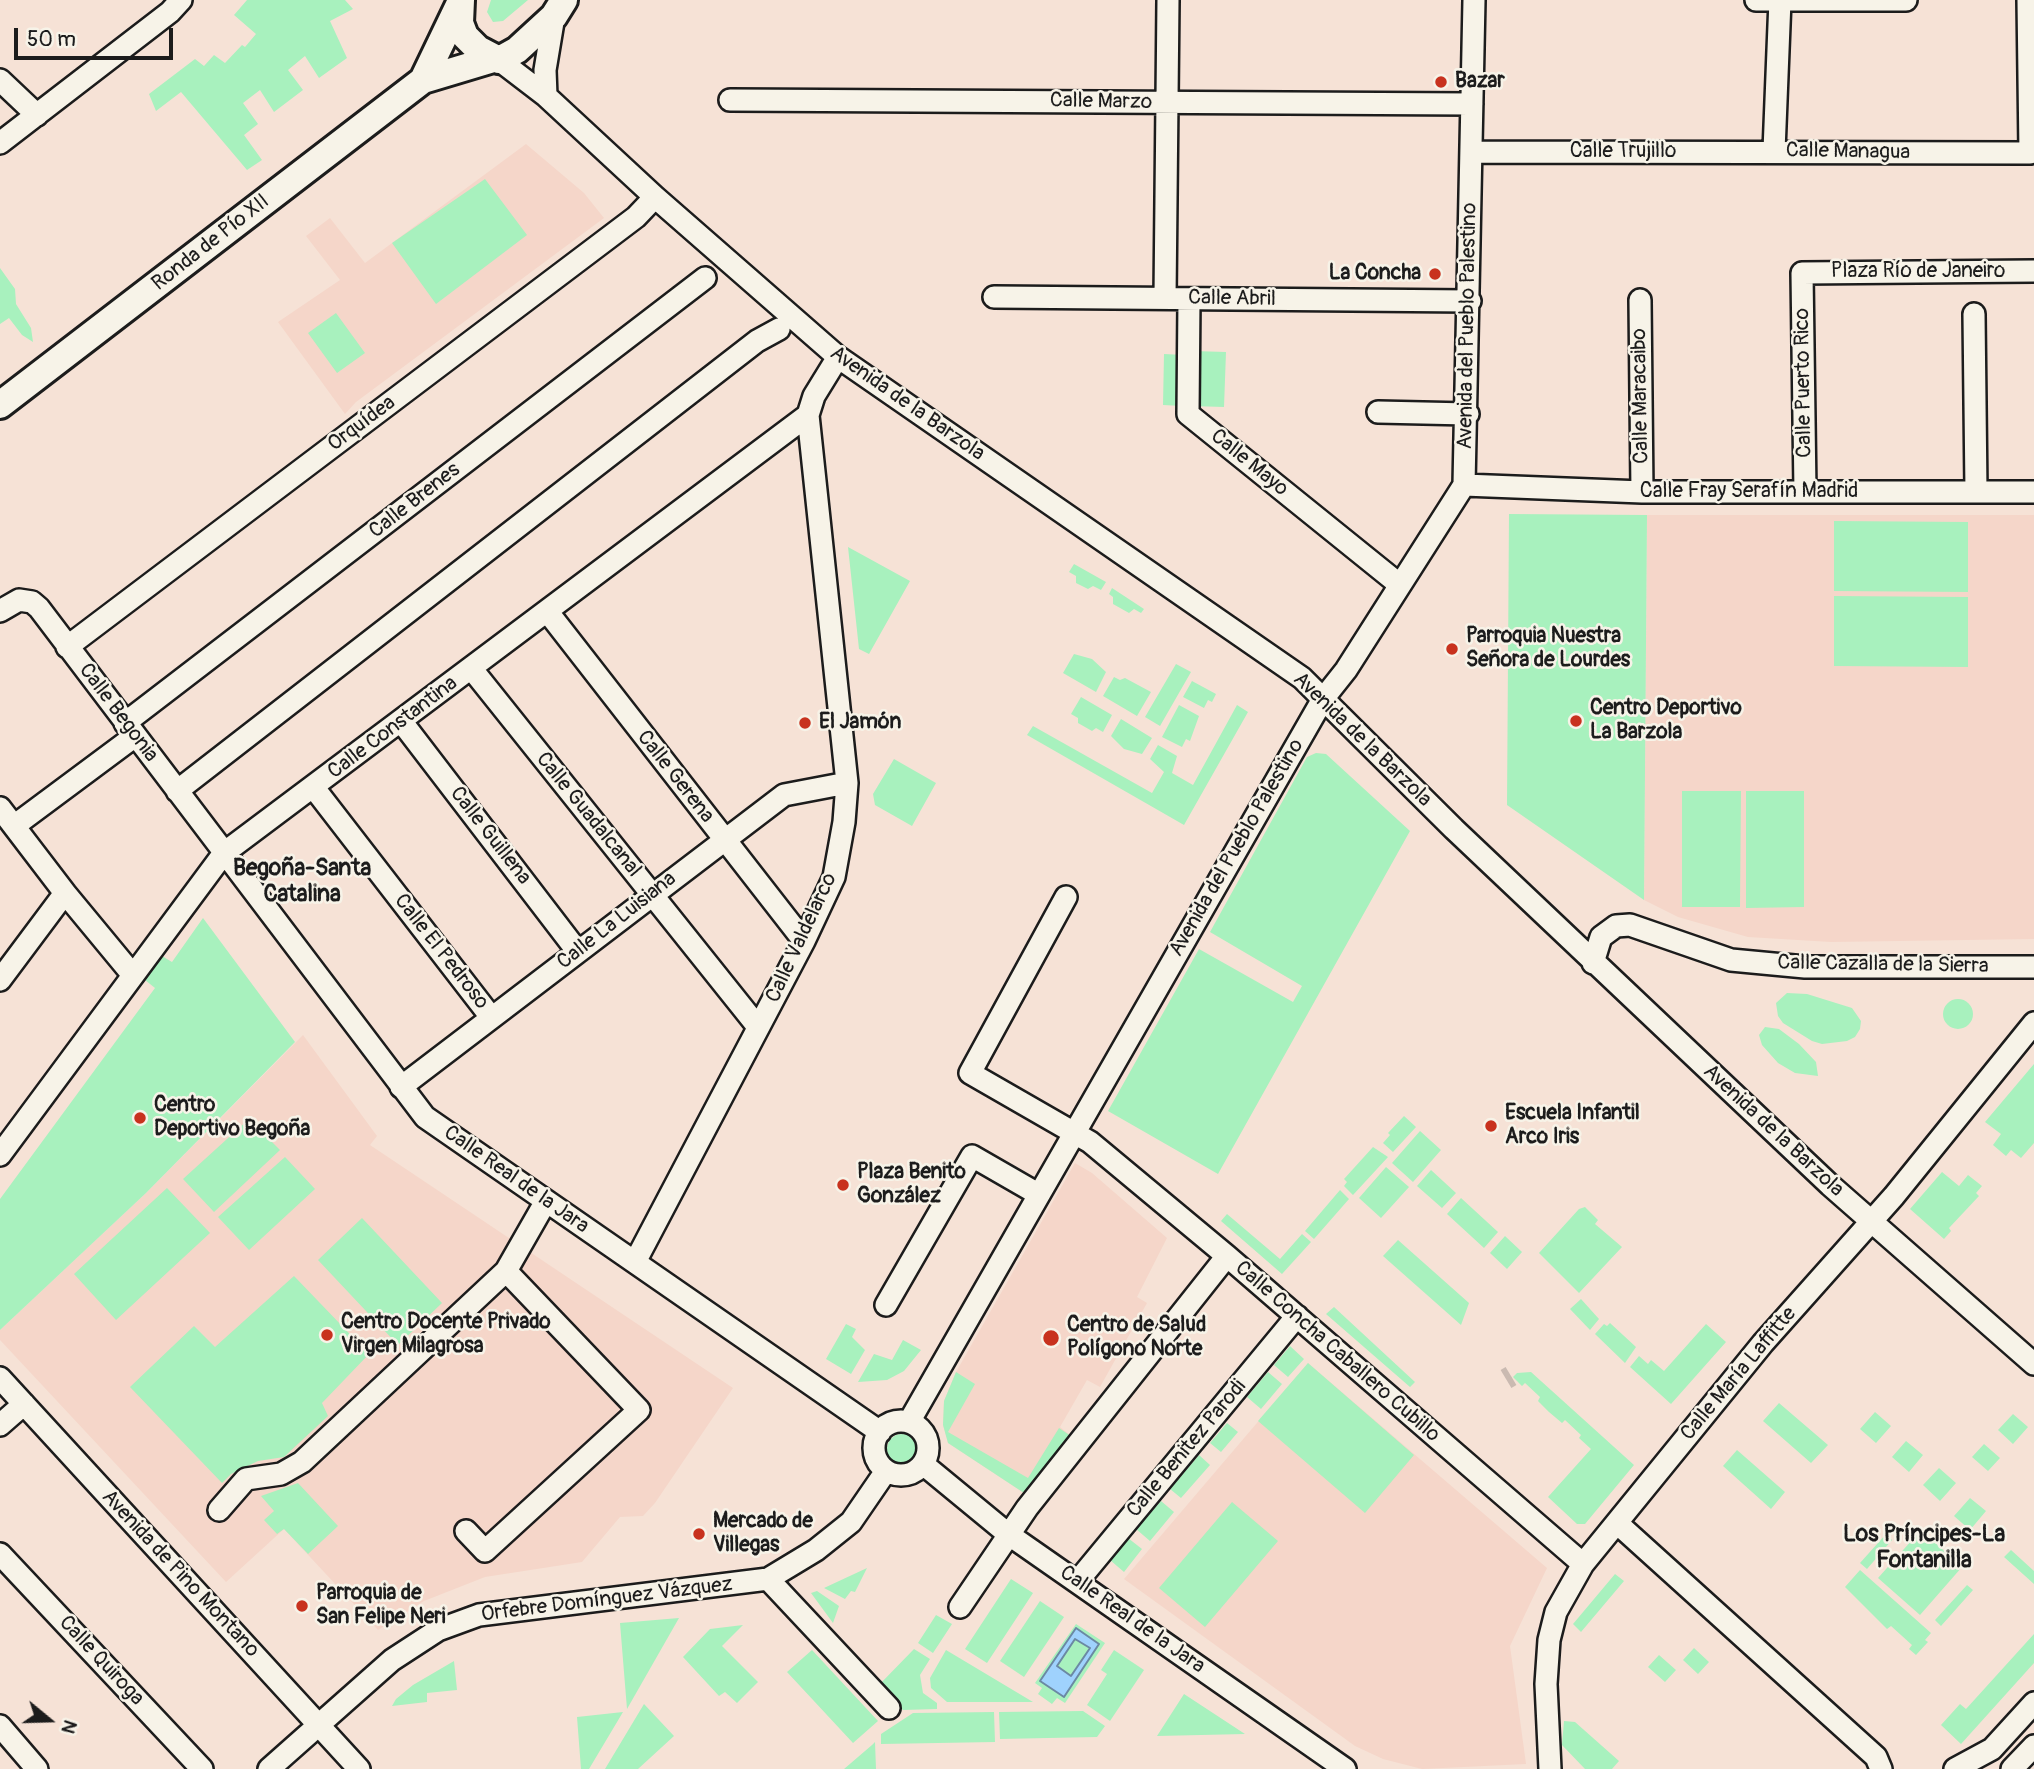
<!DOCTYPE html>
<meta charset="utf-8">
<style>
body{margin:0}
#map{position:relative;width:2034px;height:1769px;overflow:hidden;background:#f6e2d6;font-family:Pangolin,sans-serif}
canvas{display:block}
.north{position:absolute;left:14px;top:1685px;width:70px;height:70px;-webkit-text-stroke:5px #f7f3e8;paint-order:stroke;rotate:109deg;font-size:19px;font-weight:700;line-height:28px;text-align:center;color:#1c1c1c}
.north::after{content:'';display:block;margin:auto;width:24px;height:32px;background:#1c1c1c;clip-path:polygon(50% 0,100% 100%,50% 72%,0 100%)}
.scale{position:absolute;left:14px;top:28px;width:159px;height:32px;box-sizing:border-box;border:4px solid #1c1c1c;border-top:0;padding-left:9px;font-size:21px;line-height:24px;white-space:nowrap;color:#1c1c1c;-webkit-text-stroke:5px #f7f3e8;paint-order:stroke}
</style>
<div id="map">
<canvas width="2034" height="1769"></canvas>
<div class="north">N</div>
<div class="scale">50 m</div>
</div>
<script>
const g = document.querySelector('canvas').getContext('2d');
g.lineJoin = 'round';
function fill(path, color) { g.fillStyle = color; g.fill(path, 'evenodd'); }
const shape = rows => new Path2D(rows.map(r => 'M' + r).join(''));
function strokePath(path, color, width, dash) { g.strokeStyle = color; g.lineWidth = width; g.lineCap = dash ? 'butt' : 'round'; g.setLineDash(dash || []); g.stroke(path); }
function write(font, color, halo, rows, align = 'center') {
  g.font = font + ' Pangolin,sans-serif'; g.lineWidth = 5; g.setLineDash([]); g.textBaseline = 'middle'; g.strokeStyle = halo; g.fillStyle = color; for (const [text, x, y, turn = 0] of rows) {
    g.save(); g.translate(x, y); g.rotate((+turn || 0) * Math.PI / 180); g.textAlign = isNaN(turn) ? turn : align; if (halo) g.strokeText(text, 0, 0); g.fillText(text, 0, 0); g.restore();
  }
}
fill(shape([
 [526,144,584,193,604,218,356,402,345,414,278,322,340,280,306,236,330,218,365,263],
 [1647,515,2034,515,2034,939,1831,942,1748,937,1678,917,1644,900],
 [303,1035,377,1136,370,1145,733,1388,655,1503,643,1516,620,1517,582,1562,485,1577,424,1601,378,1630,284,1529,226,1582,0,1340,0,1330,146,1193],
 [1075,1163,1092,1173,1167,1238,1137,1297,1147,1303,1100,1387,1087,1380,1060,1427,1071,1436,1024,1493,948,1443,943,1425,944,1401,956,1372],
 [1308,1363,1547,1568,1510,1646,1526,1764,1422,1769,1383,1759,1355,1746,1124,1579]
]), '#f5d6c9');
fill(shape([
 [247,0,345,0,353,9,330,21,347,58,319,78,305,56,288,70,303,90,274,112,260,90,243,103,258,124,244,135,262,160,247,170,181,92,156,111,149,94,195,59,204,66,214,55,225,63,242,45,245,47,256,34,234,15],
 [491,0,528,0,503,21,493,22,487,12],
 [485,179,527,235,436,304,392,243],
 [0,268,15,289,16,304,31,328,33,342,22,335,9,318,0,324],
 [336,313,365,353,337,373,308,333],
 [1193,351,1226,352,1224,407,1191,406],
 [1164,354,1184,355,1182,406,1163,405],
 [1509,514,1647,515,1644,900,1507,805],
 [1834,521,1968,522,1968,592,1834,591],
 [848,547,910,581,869,654,859,649],
 [1074,564,1106,582,1101,590,1093,586,1088,589,1076,583,1076,576,1069,572],
 [1112,588,1144,609,1141,613,1134,609,1129,613,1113,604,1113,597,1109,594],
 [1834,596,1968,597,1968,667,1834,666],
 [1074,654,1092,659,1106,672,1096,692,1063,673],
 [1176,664,1191,672,1160,726,1145,717],
 [1114,677,1120,680,1125,678,1151,692,1137,716,1103,696],
 [1192,681,1216,694,1212,702,1208,700,1204,708,1183,697],
 [1081,697,1112,715,1103,732,1096,728,1092,731,1078,723,1078,718,1071,714],
 [1179,705,1199,716,1190,741,1186,739,1182,747,1162,737],
 [1237,705,1248,712,1184,825,1027,735,1033,726,1152,793,1164,772,1150,759,1158,745,1177,756,1172,773,1193,785],
 [1121,719,1152,738,1142,754,1124,749,1111,736],
 [1316,753,1326,754,1410,831,1218,1174,1108,1111,1199,949,1293,1002,1302,986,1210,932,1307,757],
 [894,759,936,783,912,826,875,805,873,794],
 [1682,791,1741,791,1740,907,1682,907],
 [1746,791,1804,791,1804,907,1746,908],
 [203,918,295,1042,146,1193,0,1330,0,1199,155,988,145,980,162,956,172,962],
 [1787,993,1807,994,1852,1008,1861,1021,1860,1029,1855,1037,1847,1041,1822,1044,1812,1041,1783,1023,1778,1016,1776,1003],
 '1943 1014a15 15 0 1 1 30 0a15 15 0 1 1-30 0Z',
 [1765,1027,1779,1029,1799,1044,1816,1062,1818,1076,1795,1073,1778,1063,1762,1045,1759,1035],
 [2034,1064,2034,1143,2021,1158,2011,1150,2006,1156,1993,1145,2001,1134,1985,1122],
 [1404,1116,1416,1127,1393,1152,1383,1143,1390,1135,1388,1133],
 [249,1119,280,1150,214,1212,183,1179],
 [1420,1131,1441,1150,1413,1182,1392,1163],
 [1373,1147,1388,1157,1353,1195,1344,1186,1347,1182,1344,1179],
 [285,1157,315,1189,249,1250,218,1217],
 [1386,1167,1409,1187,1381,1218,1359,1198],
 [1431,1170,1456,1193,1442,1208,1417,1186],
 [1942,1172,1959,1186,1968,1175,1982,1186,1976,1193,1979,1196,1949,1228,1951,1231,1944,1239,1910,1209],
 [167,1188,210,1233,116,1320,74,1274],
 [1340,1190,1349,1199,1314,1239,1305,1231],
 [1461,1198,1498,1232,1484,1248,1447,1214],
 [1585,1207,1598,1220,1595,1224,1622,1247,1579,1293,1539,1253,1579,1209],
 [1227,1214,1280,1259,1302,1234,1311,1242,1282,1274,1221,1221],
 [362,1218,442,1303,398,1345,318,1260],
 [1505,1236,1522,1252,1507,1269,1490,1253],
 [1398,1240,1469,1303,1461,1325,1383,1256],
 [294,1276,369,1354,322,1403,328,1416,284,1457,258,1461,231,1474,222,1483,130,1387,194,1326,215,1347],
 [1581,1299,1599,1319,1590,1330,1570,1309],
 [1334,1307,1415,1382,1410,1387,1326,1314],
 [1610,1323,1636,1347,1625,1363,1595,1334,1604,1324,1607,1326],
 [846,1324,856,1329,852,1337,865,1350,851,1374,826,1359],
 [1706,1324,1726,1342,1671,1404,1630,1367,1639,1356,1648,1364,1651,1360,1664,1371],
 [903,1340,921,1350,904,1371,887,1380,858,1382,874,1354,892,1360],
 [1290,1346,1304,1359,1288,1377,1274,1365],
 [1308,1363,1414,1455,1365,1513,1258,1421],
 [956,1372,975,1384,948,1432,1028,1478,1059,1428,1071,1436,1024,1493,948,1443,943,1425,944,1401],
 [1268,1372,1282,1384,1261,1409,1247,1397],
 [1531,1372,1634,1465,1585,1524,1577,1524,1548,1497,1591,1449,1579,1438,1581,1435,1565,1420,1562,1423,1549,1412,1538,1401,1540,1397,1525,1383,1522,1386,1513,1377,1517,1373],
 [1779,1403,1828,1445,1811,1463,1763,1421],
 [1875,1412,1891,1426,1876,1443,1860,1429],
 [2013,1414,2028,1427,2013,1444,1998,1430],
 [1227,1423,1238,1432,1221,1452,1210,1443],
 '887 1449a15 15 0 1 1 30 0a15 15 0 1 1-30 0Z',
 [1906,1441,1923,1455,1909,1472,1892,1457],
 [1984,1444,2000,1458,1988,1471,1972,1457],
 [1737,1450,1785,1492,1771,1509,1723,1466],
 [1199,1455,1210,1465,1181,1498,1170,1489],
 [1939,1468,1956,1483,1940,1501,1923,1485],
 [298,1483,338,1526,308,1554,284,1529,277,1534,264,1520,274,1511,261,1496],
 [1970,1498,1986,1511,1970,1530,1954,1516],
 [1161,1501,1174,1512,1150,1541,1136,1529],
 [1232,1502,1278,1541,1205,1627,1159,1588],
 [1921,1530,1962,1567,1920,1615,1878,1578],
 [1886,1534,1892,1540,1867,1569,1860,1563],
 [1128,1538,1142,1549,1124,1572,1110,1560],
 [2011,1550,2034,1571,2034,1584,2004,1557],
 [867,1568,855,1592,851,1591,845,1599,824,1588],
 [1860,1570,1931,1633,1925,1640,1928,1642,1916,1655,1909,1649,1912,1645,1891,1626,1887,1629,1845,1587],
 [1615,1574,1624,1581,1581,1632,1573,1624],
 [1011,1579,1033,1593,987,1663,965,1649],
 [1967,1585,1973,1590,1941,1626,1935,1620],
 [817,1591,839,1606,833,1623,811,1593],
 [1040,1601,1064,1617,1024,1677,1000,1661],
 [936,1615,952,1624,933,1653,918,1643],
 [679,1618,627,1709,620,1623],
 [1076,1624,1105,1643,1065,1703,1057,1698,1052,1704,1038,1694,1042,1688,1035,1683],
 [743,1625,722,1646,758,1682,737,1703,725,1692,719,1696,683,1657,710,1629],
 [2034,1634,2034,1663,1961,1744,1941,1725,1960,1704,1966,1709],
 [1694,1648,1709,1662,1698,1674,1683,1660],
 [914,1649,930,1659,920,1675,923,1693,937,1703,937,1709,903,1710,878,1686],
 [812,1650,878,1721,853,1743,787,1672],
 [946,1650,1033,1702,947,1702,931,1688,930,1678],
 [1114,1650,1144,1670,1110,1721,1087,1705,1107,1674,1101,1670],
 [1659,1655,1676,1670,1665,1682,1648,1667],
 [454,1661,457,1690,427,1693,427,1702,392,1706,396,1699,413,1685],
 [1184,1694,1245,1734,1157,1736],
 [644,1704,674,1736,638,1769,605,1769],
 [1083,1711,1105,1726,1097,1737,1000,1739,999,1712],
 [623,1712,589,1769,581,1769,577,1717],
 [994,1712,995,1742,881,1744,881,1734,913,1713],
 [1564,1721,1575,1722,1619,1761,1612,1769,1585,1769,1562,1745],
 [875,1742,876,1769,844,1769,872,1745]
]), '#a8f1be');
const water = shape([
 [1076,1628,1099,1644,1064,1697,1040,1681,1076,1628],
 [1075,1639,1090,1648,1071,1676,1057,1666,1075,1639]
]);
fill(water, '#9fd2fd');
strokePath(water, '#6b89a3', 2);
strokePath(shape([
 [1506,1379,1511,1376]
]), '#cabab1', 21, [21, 10]);
const minor = shape([
 [1756,0,1906,0],
 [499,60,546,96,655,197,838,357,1302,678,1454,829,1830,1185,2034,1364],
 [0,80,37,115],
 [546,96,545,70,554,16],
 [730,100,1472,104],
 [0,143,170,12,181,0],
 [1774,151,1780,0],
 [1472,152,2030,153,2028,0],
 [994,297,1470,301],
 [1165,298,1168,0],
 [1189,299,1188,414,1400,585],
 [1640,300,1642,492],
 [1974,314,1976,492],
 [1378,412,1468,414],
 [1464,485,1642,492,2034,492],
 [1805,492,1802,273,2034,271],
 [0,611,19,600,32,602,39,608,425,1117,880,1432],
 [547,611,804,941],
 [67,647,636,217,655,197],
 [471,668,758,1027],
 [401,721,578,952],
 [125,723,705,278],
 [314,788,491,1017],
 [177,791,757,341,779,329],
 [0,808,65,893,0,980],
 [14,826,135,736],
 [65,893,132,974],
 [1066,897,970,1073,1090,1142,1227,1256,1583,1564],
 [1593,963,1601,937,1616,926,1630,925,1731,960,1805,967,2034,967],
 [401,1087,784,795,847,783],
 [0,1155,224,853,808,415,814,396,838,357],
 [635,1262,804,941,834,877,844,822,847,783,808,415],
 [886,1305,972,1156,1038,1194],
 [0,1378,359,1769],
 '874 1448a27 27 0 1 1 54 0a27 27 0 1 1-54 0Z',
 [909,1422,1323,699,1346,670,1464,485,1474,0],
 [0,1425,24,1404],
 [923,1464,1008,1534,1345,1769],
 [219,1510,246,1479,281,1474,302,1462,506,1271,546,1201],
 [1617,1523,1876,1757,1881,1769],
 [466,1531,485,1551,639,1410,506,1271],
 [0,1554,202,1769],
 [768,1579,889,1708],
 [1077,1582,1297,1316],
 [960,1607,1027,1508,1227,1256],
 [0,1726,37,1769],
 [269,1769,392,1660,438,1630,479,1615,768,1579,816,1550,851,1522,886,1471],
 [1550,1769,1546,1684,1549,1640,1556,1612,1583,1564,1763,1343,1894,1196,2034,1023],
 [1955,1769,1992,1749,2034,1703],
 [2012,1769,2034,1746]
]);
const major = shape([
 [461,0,460,23,465,36,478,49,499,60,517,50,554,16,564,0],
 [423,80,459,5],
 [0,405,423,80,493,59]
]);
strokePath(minor, '#1c1c1c', 26);
strokePath(major, '#1c1c1c', 32);
strokePath(minor, '#f7f3e8', 21);
strokePath(major, '#f7f3e8', 26);
for (const [x, y, r, color] of [
 [1441,82,7,"#c8321e"],
 [1435,274,7,"#c8321e"],
 [1452,649,7,"#c8321e"],
 [1576,721,7,"#c8321e"],
 [805,723,7,"#c8321e"],
 [140,1118,7,"#c8321e"],
 [1491,1126,7,"#c8321e"],
 [843,1185,7,"#c8321e"],
 [327,1335,7,"#c8321e"],
 [1051,1338,9,"#c8321e"],
 [699,1534,7,"#c8321e"],
 [302,1606,7,"#c8321e"]
]) { const dot = new Path2D(); dot.arc(x, y, r, 0, 2 * Math.PI); g.fillStyle = color; g.fill(dot); strokePath(dot, '#f7f3e8', 2.5); }
write('bold 21px', '#1c1c1c', '#f7f3e8', [
 ["Bazar",1455,82],
 ["La Concha",1421,274,"right"],
 ["Parroquia Nuestra",1466,637],
 ["Señora de Lourdes",1466,661],
 ["Centro Deportivo",1590,709],
 ["La Barzola",1590,733],
 ["El Jamón",819,723],
 ["Centro",154,1106],
 ["Deportivo Begoña",154,1130],
 ["Escuela Infantil",1505,1114],
 ["Arco Iris",1505,1138],
 ["Plaza Benito",857,1173],
 ["González",857,1197],
 ["Centro Docente Privado",341,1323],
 ["Virgen Milagrosa",341,1347],
 ["Centro de Salud",1067,1326],
 ["Polígono Norte",1067,1350],
 ["Mercado de",713,1522],
 ["Villegas",713,1546],
 ["Parroquia de",316,1594],
 ["San Felipe Neri",316,1618]
], 'left');
write('21px', '#1c1c1c', '#f7f3e8', [
 ["Calle Marzo",1101,102,1],
 ["Calle Trujillo",1623,152],
 ["Calle Managua",1848,152,1],
 ["Ronda de Pío XII",211,243,-38],
 ["Plaza Río de Janeiro",1918,272],
 ["Calle Abril",1232,299,1],
 ["Avenida del Pueblo Palestino",1468,326,-89],
 ["Calle Puerto Rico",1804,383,-91],
 ["Calle Maracaibo",1641,396,-91],
 ["Avenida de la Barzola",907,404,35],
 ["Orquídea",362,424,-37],
 ["Calle Mayo",1249,463,39],
 ["Calle Fray Serafín Madrid",1749,492],
 ["Calle Brenes",415,501,-38],
 ["Calle Begonia",118,713,53],
 ["Calle Constantina",393,728,-37],
 ["Avenida de la Barzola",1362,740,44],
 ["Calle Gerena",675,777,52],
 ["Calle Guadalcanal",588,815,51],
 ["Calle Guillena",490,836,52],
 ["Avenida del Pueblo Palestino",1237,848,-60],
 ["Calle La Luisiana",617,921,-38],
 ["Calle Valdelarco",802,938,-65],
 ["Calle El Pedroso",441,952,52],
 ["Calle Cazalla de la Sierra",1883,965,1],
 ["Avenida de la Barzola",1773,1131,43],
 ["Calle Real de la Jara",516,1180,35],
 ["Calle Concha Caballero Cubillo",1337,1352,41],
 ["Calle María Laffitte",1739,1374,-50],
 ["Calle Benitez Parodi",1187,1449,-50],
 ["Avenida de Pino Montano",180,1574,47],
 ["Orfebre Domínguez Vázquez",607,1600,-7],
 ["Calle Real de la Jara",1132,1620,35],
 ["Calle Quiroga",101,1661,47]
]);
write('bold 23px', '#1c1c1c', '#f7f3e8', [
 ["Begoña-Santa",302,869],
 ["Catalina",302,895],
 ["Los Príncipes-La",1924,1535],
 ["Fontanilla",1924,1561]
]);
</script>
